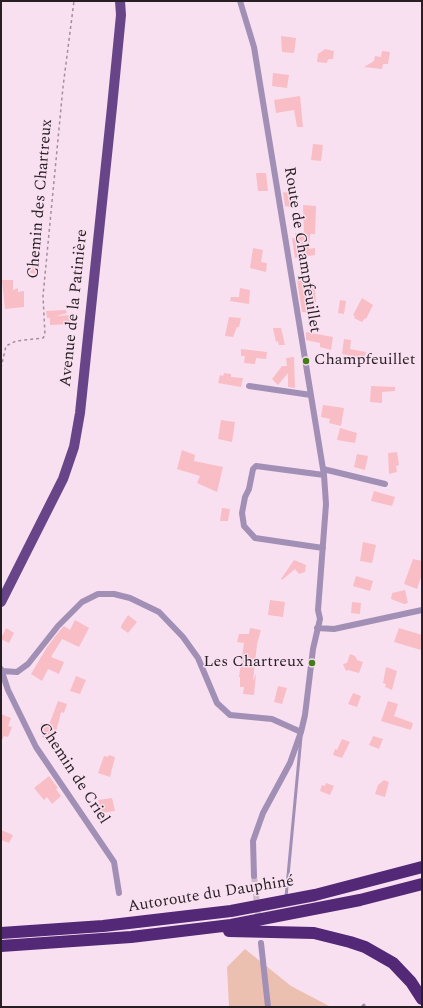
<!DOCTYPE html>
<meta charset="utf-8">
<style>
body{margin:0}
#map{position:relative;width:423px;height:1008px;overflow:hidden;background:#f8e0f0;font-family:Spectral,serif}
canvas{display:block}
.frame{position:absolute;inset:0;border:2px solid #281f25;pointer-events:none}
</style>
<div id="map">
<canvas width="423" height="1008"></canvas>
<div class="frame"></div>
</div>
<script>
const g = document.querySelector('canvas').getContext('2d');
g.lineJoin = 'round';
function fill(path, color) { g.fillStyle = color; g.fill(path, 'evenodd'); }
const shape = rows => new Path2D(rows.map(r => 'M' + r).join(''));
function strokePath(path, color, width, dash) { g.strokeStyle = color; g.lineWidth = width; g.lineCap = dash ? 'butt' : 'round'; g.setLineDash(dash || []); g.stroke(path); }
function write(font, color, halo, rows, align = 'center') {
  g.font = font + ' Spectral,serif'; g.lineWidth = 3; g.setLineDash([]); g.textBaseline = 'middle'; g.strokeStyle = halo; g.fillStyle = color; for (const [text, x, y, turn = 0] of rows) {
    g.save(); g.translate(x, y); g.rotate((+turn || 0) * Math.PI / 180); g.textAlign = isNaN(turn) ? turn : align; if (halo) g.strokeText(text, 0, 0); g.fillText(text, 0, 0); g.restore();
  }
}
fill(shape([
 [245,949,291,986,331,1007,229,1007,227,967]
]), '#ebc0b0');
fill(shape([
 [281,36,296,38,294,53,282,52],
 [325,49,334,51,333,59,328,59,327,63,317,62,318,54],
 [382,51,390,52,388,64,383,64,382,69,364,67,374,61,375,56,381,57],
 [273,73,289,75,287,88,272,86],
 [300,96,303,127,297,127,294,110,276,113,274,100],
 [313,144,323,145,321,161,311,160],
 [256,173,266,173,268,191,258,191],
 [283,192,295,194,294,208,285,206],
 [303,205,316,206,315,234,310,234,309,249,315,248,315,255,295,258,292,238,296,238,295,233,304,233],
 [253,248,263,250,261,262,267,263,266,272,250,268],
 [31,260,40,262,39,274,30,273],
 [2,280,13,280,13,290,18,288,18,292,24,291,24,307,5,309],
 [297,280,314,283,316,302,314,302,315,313,302,312],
 [240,288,250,290,249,304,230,301,231,297,239,297],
 [362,298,373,305,366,319,365,318,362,322,354,318,355,316,353,315],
 [340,300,346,301,344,314,338,313],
 [66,310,67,313,56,316,72,315,73,324,50,325,50,318,47,318,46,311],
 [229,317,241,318,239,327,237,327,233,337,225,336],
 [273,328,281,328,285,345,279,345,278,341,276,342],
 [306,332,333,337,331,350,320,347,320,343,306,340],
 [344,339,351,340,350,349,366,352,364,358,342,354],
 [241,349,267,352,266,359,256,358,255,364,244,363,245,356,241,356],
 [294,357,295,388,288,387,288,373,278,385,272,379,282,366,287,366,286,358],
 [224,373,231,374,231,377,243,378,241,387,218,383,220,375,223,376],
 [371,386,395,387,395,391,382,392,382,403,370,402],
 [323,405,344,408,341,426,329,423,330,419,321,417],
 [221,420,235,422,232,442,218,439],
 [340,428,357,433,355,443,337,440],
 [182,450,195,455,194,461,223,467,217,492,197,483,200,476,177,469],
 [397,452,399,465,396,466,397,472,389,474,388,453],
 [357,454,368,456,365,470,354,467],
 [374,491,395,497,392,506,371,501],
 [222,508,230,509,228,521,220,521],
 [363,542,376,545,372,563,360,561],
 [413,559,422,561,422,574,417,589,404,584],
 [294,560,306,565,305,572,299,574,295,569,282,580,281,579],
 [356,576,373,581,370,591,353,586],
 [405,590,408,603,404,604,391,599,392,593],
 [270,600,285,602,283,617,268,615],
 [352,602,361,603,360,614,351,613],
 [128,615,137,622,128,633,121,628,121,626],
 [75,620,89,628,79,647,62,639,51,657,64,662,59,674,48,669,42,681,31,674,47,647,61,629,64,626,70,630],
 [6,628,14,633,9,643,1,639],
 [250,628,261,630,257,644,253,681,256,674,254,695,243,694,244,687,240,687,240,677,239,677,244,643,237,642,239,634,249,634],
 [399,628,422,635,421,650,394,642],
 [350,654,355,656,357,660,363,662,359,673,348,670,346,671,343,664,347,663],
 [386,667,397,671,392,690,385,687,386,684,383,683],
 [76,676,86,680,80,694,70,691],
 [278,686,287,688,282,704,274,702],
 [353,693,361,696,357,707,348,704],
 [58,701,67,704,64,713,61,712,54,740,42,737,43,730,40,729,41,723,49,725],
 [388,701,398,704,394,716,413,723,411,730,381,721],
 [1,714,11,718,8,726,12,727,8,737,4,736,1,742],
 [373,736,383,739,379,749,369,745],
 [342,739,350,742,342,758,333,755,335,749,337,750],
 [109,755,115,757,110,777,98,773,104,756,108,757],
 [49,776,58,788,56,789,61,796,52,804,47,797,44,800,34,788],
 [384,780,389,782,385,797,375,794,378,785],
 [326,783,334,786,330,795,320,791,322,785,325,786],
 [112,798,115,811,101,813,98,800],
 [1,830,13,835,9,843,1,840]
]), '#f9bdc5');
strokePath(shape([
 [254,876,259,922]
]), '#ceb9c7', 6, [6, 3]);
strokePath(shape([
 [1,368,6,346,16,341,43,338,45,335,43,296,63,87,74,1]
]), '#a18f9b', 1.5, [3, 3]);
strokePath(shape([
 [286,897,301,737],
 [362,1007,364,1005]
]), '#a18fb6', 3);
strokePath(shape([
 [240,1,254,47,324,475,326,504,318,610,320,619,313,649,305,715,301,732,290,763,263,813,253,841,254,876],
 [249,386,311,395],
 [323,469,385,484],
 [323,548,255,538,244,526,242,513,245,497,249,489,253,469,256,466,324,475],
 [317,628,334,629,422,610],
 [1,669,8,690,36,747,114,862,119,893],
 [2,671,17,672,28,664,58,626,82,602,98,594,114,594,130,598,159,612,183,637,198,658,217,703,230,715,272,719,301,732],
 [261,943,268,1007]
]), '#a18fb6', 6);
strokePath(shape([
 [1,602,63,479,74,447,80,413,112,107,121,15,120,1]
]), '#674588', 10);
strokePath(shape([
 [229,931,314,933,350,942,365,947,393,963,411,982,422,999],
 [1,933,103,926,231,911,315,895,422,867],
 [1,946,131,937,231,925,360,900,422,884]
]), '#532876', 12);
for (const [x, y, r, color] of [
 [306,361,4,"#437d17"],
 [312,663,4,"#437d17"]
]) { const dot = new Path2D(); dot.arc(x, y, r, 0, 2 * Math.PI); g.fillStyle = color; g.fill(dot); strokePath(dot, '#f8e0f0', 1.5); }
write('16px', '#281f25', '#f8e0f0', [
 ["Chemin des Chartreux",41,199,-85],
 ["Route de Champfeuillet",301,250,81],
 ["Avenue de la Patinière",75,308,-84],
 ["Chemin de Criel",73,774,57],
 ["Autoroute du Dauphiné",211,895,-9]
]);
write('16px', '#281f25', '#f8e0f0', [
 ["Champfeuillet",314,361],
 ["Les Chartreux",304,663,"right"]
], 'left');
</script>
